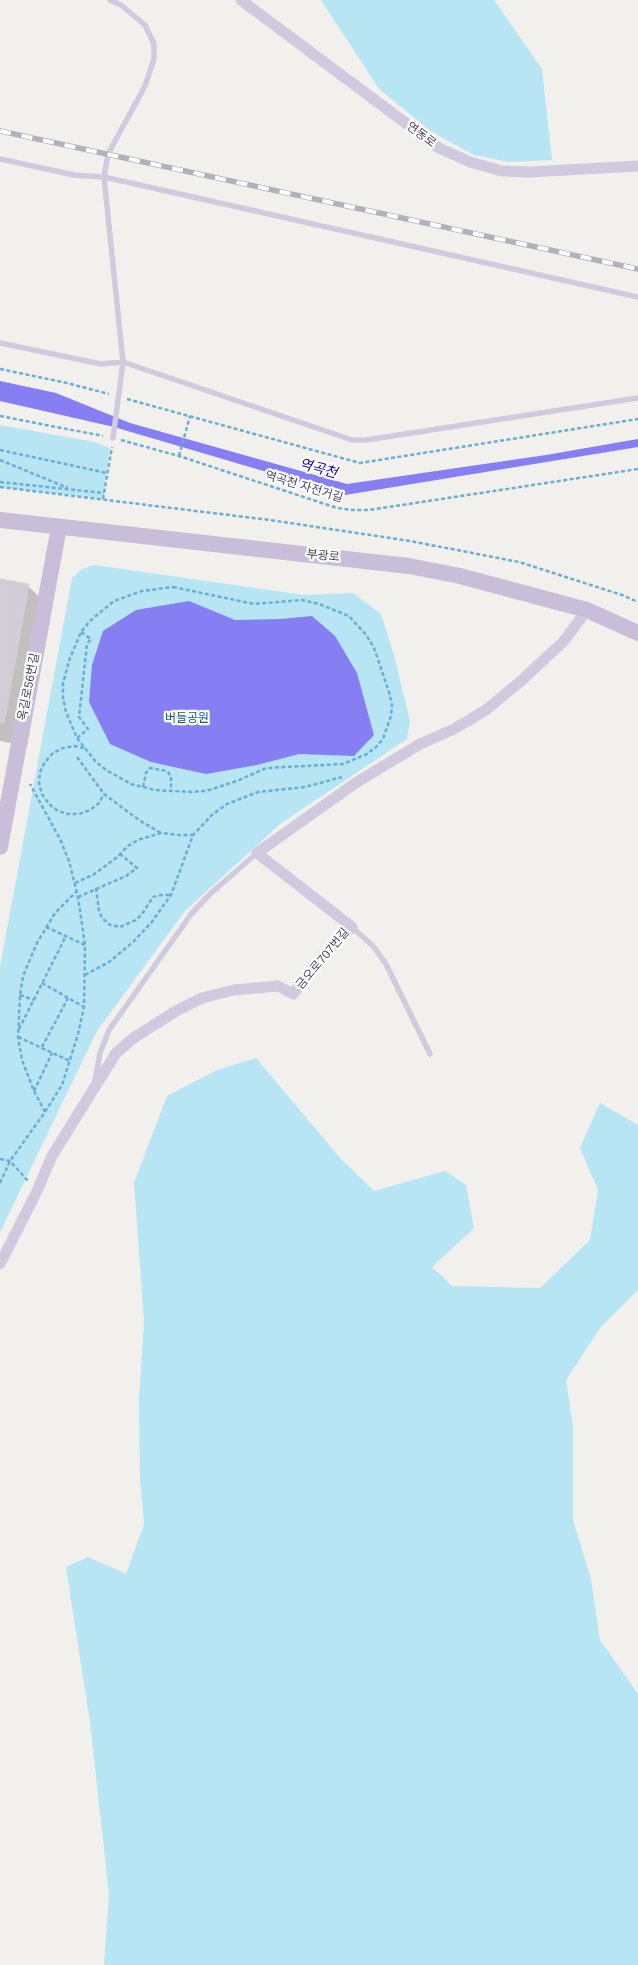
<!DOCTYPE html>
<meta charset="utf-8">
<style>
body{margin:0}
canvas{display:block;background:#f1f0ed}
</style>
<canvas width="638" height="1965"></canvas>
<script>
const g = document.querySelector('canvas').getContext('2d');
g.lineJoin = 'round';
function fill(path, color) { g.fillStyle = color; g.fill(path, 'evenodd'); }
const shape = rows => new Path2D(rows.map(r => 'M' + r).join(''));
function strokePath(path, color, width, dash) { g.strokeStyle = color; g.lineWidth = width; g.lineCap = dash ? 'butt' : 'round'; g.setLineDash(dash || []); g.stroke(path); }
function write(font, color, halo, rows, align = 'center') {
  g.font = font + ' Arial,"Noto Sans KR",sans-serif'; g.lineWidth = 4.5; g.setLineDash([]); g.textBaseline = 'middle'; g.strokeStyle = halo; g.fillStyle = color; for (const [text, x, y, turn = 0] of rows) {
    g.save(); g.translate(x, y); g.rotate((+turn || 0) * Math.PI / 180); g.textAlign = isNaN(turn) ? turn : align; if (halo) g.strokeText(text, 0, 0); g.fillText(text, 0, 0); g.restore();
  }
}
fill(shape([
 [321,0,494,0,542,69,552,160,508,162,474,155,432,132,379,89],
 [0,425,94,442,110,448,103,499,0,487],
 [94,565,304,595,353,593,381,614,394,655,410,721,407,739,280,824,185,911,97,1031,0,1232,0,967,72,578,82,569],
 [256,1058,341,1159,374,1191,445,1171,466,1185,474,1228,432,1267,452,1286,540,1288,590,1240,598,1190,580,1148,600,1103,638,1125,638,1290,600,1328,566,1380,573,1426,573,1520,591,1579,600,1640,638,1694,638,1965,104,1965,109,1894,90,1722,66,1567,88,1557,126,1574,144,1524,140,1479,139,1400,144,1321,134,1183,167,1096,217,1070]
]), '#b7e5f3');
fill(shape([
 [0,381,56,393,130,423,347,484,546,455,638,439,638,447,345,495,114,427,0,401],
 [189,601,235,620,281,619,312,616,335,636,357,673,374,735,354,756,299,754,257,765,206,774,151,762,110,744,89,702,92,665,103,631,136,610]
]), '#867ff4');
fill(shape([
 [0,581,28,586,52,609,27,746,0,741]
]), '#0003');
const building = shape([
 [0,579,29,584,4,723,0,722,0,579]
]);
fill(building, '#d1cdd6');
strokePath(building, '#d6d1da', 1);
strokePath(shape([
 [0,369,67,383,109,394],
 [127,399,360,463,638,419],
 [0,416,103,436],
 [121,440,179,456,337,508,353,510,369,510,638,469],
 [0,450,107,473],
 [179,456,190,416],
 [0,460,68,488],
 [0,482,104,493],
 [0,487,270,520,410,541,519,562,622,595,638,602],
 [103,499,112,447],
 [173,587,254,604,302,600,319,604,349,616,367,636,374,648,389,692,392,705,391,716,383,739,376,747,367,754,343,764,266,768,237,781,206,791,191,792,155,790,131,784,106,770,96,762,77,738,66,712,63,698,63,683,70,658,81,632,91,620,114,601,142,591,173,587],
 [77,738,88,729,79,717,87,644,91,639,81,632],
 [84,748,74,746,63,748,53,753,45,762,40,772,39,783,42,794,49,804,58,811,68,814,79,814,90,810,99,803,104,794],
 [77,757,104,794,139,820,161,833],
 [143,787,146,773,150,768,167,771,171,776,171,791],
 [75,883,93,875,116,858,128,846,138,840,161,833,178,835,193,835],
 [96,888,99,911,102,918,110,925,120,927,136,920,142,914,153,897,161,895,171,895],
 [78,897,126,876,137,868,120,854],
 [46,927,85,945],
 [85,975,109,962,133,942,151,923,171,895,193,835,212,815,227,804,258,792,305,787,342,777],
 [42,983,84,1007],
 [20,995,34,1000],
 [19,1029,66,936],
 [18,1037,70,1061],
 [42,1047,68,998],
 [34,1091,52,1053],
 [45,1112,34,1091,22,1060,18,1037,20,995,23,976,37,943,55,913,76,892],
 [0,1159,10,1161,29,1182],
 [0,1183,10,1161,45,1112,62,1085,78,1034,84,1007,85,945,78,897,69,861,60,839,30,784]
]), '#6baed4', 2.5, [4, 2.5]);
strokePath(shape([
 [110,0,121,5,145,25,154,44,154,59,145,86,108,154,104,177,123,362],
 [0,159,74,175,104,177,638,297],
 [0,343,101,364,123,362,352,440,366,440,638,398],
 [352,927,374,947,386,964,430,1054],
 [95,1081,100,1053,109,1030,192,913,210,894,257,853]
]), '#d1cadf', 5.5);
strokePath(shape([
 [241,0,439,148,470,162,502,171,530,172,638,166],
 [0,1264,37,1191,52,1156,116,1053,135,1037,176,1011,202,998,234,990,278,986,293,994,323,956,352,927,257,853,357,782,420,744,454,729,486,710,522,680,564,641,587,610]
]), '#d1cadf', 11);
strokePath(shape([
 [0,520,409,566,460,576,587,610,638,633],
 [0,847,59,527]
]), '#c8bed9', 16);
const rail = shape([
 [0,131,638,269]
]);
strokePath(rail, '#b4afb9', 5.5);
strokePath(rail, '#fff', 4, [11]);
strokePath(shape([
 [113,438,123,362]
]), '#d1cadf', 5.5);
write('12px', '#4c445d', '#fff', [
 ["연동로",421,135,37],
 ["역곡천 자전거길",304,487,17],
 ["부광로",323,556,6],
 ["옥길로56번길",29,687,-79],
 ["금오로707번길",323,959,-50]
]);
write('12px', '#0d5b85', '#fff', [
 ["버들공원",187,719]
]);
write('italic 14px', '#0b00b4', '#fff', [
 ["역곡천",318,469,15]
]);
</script>
